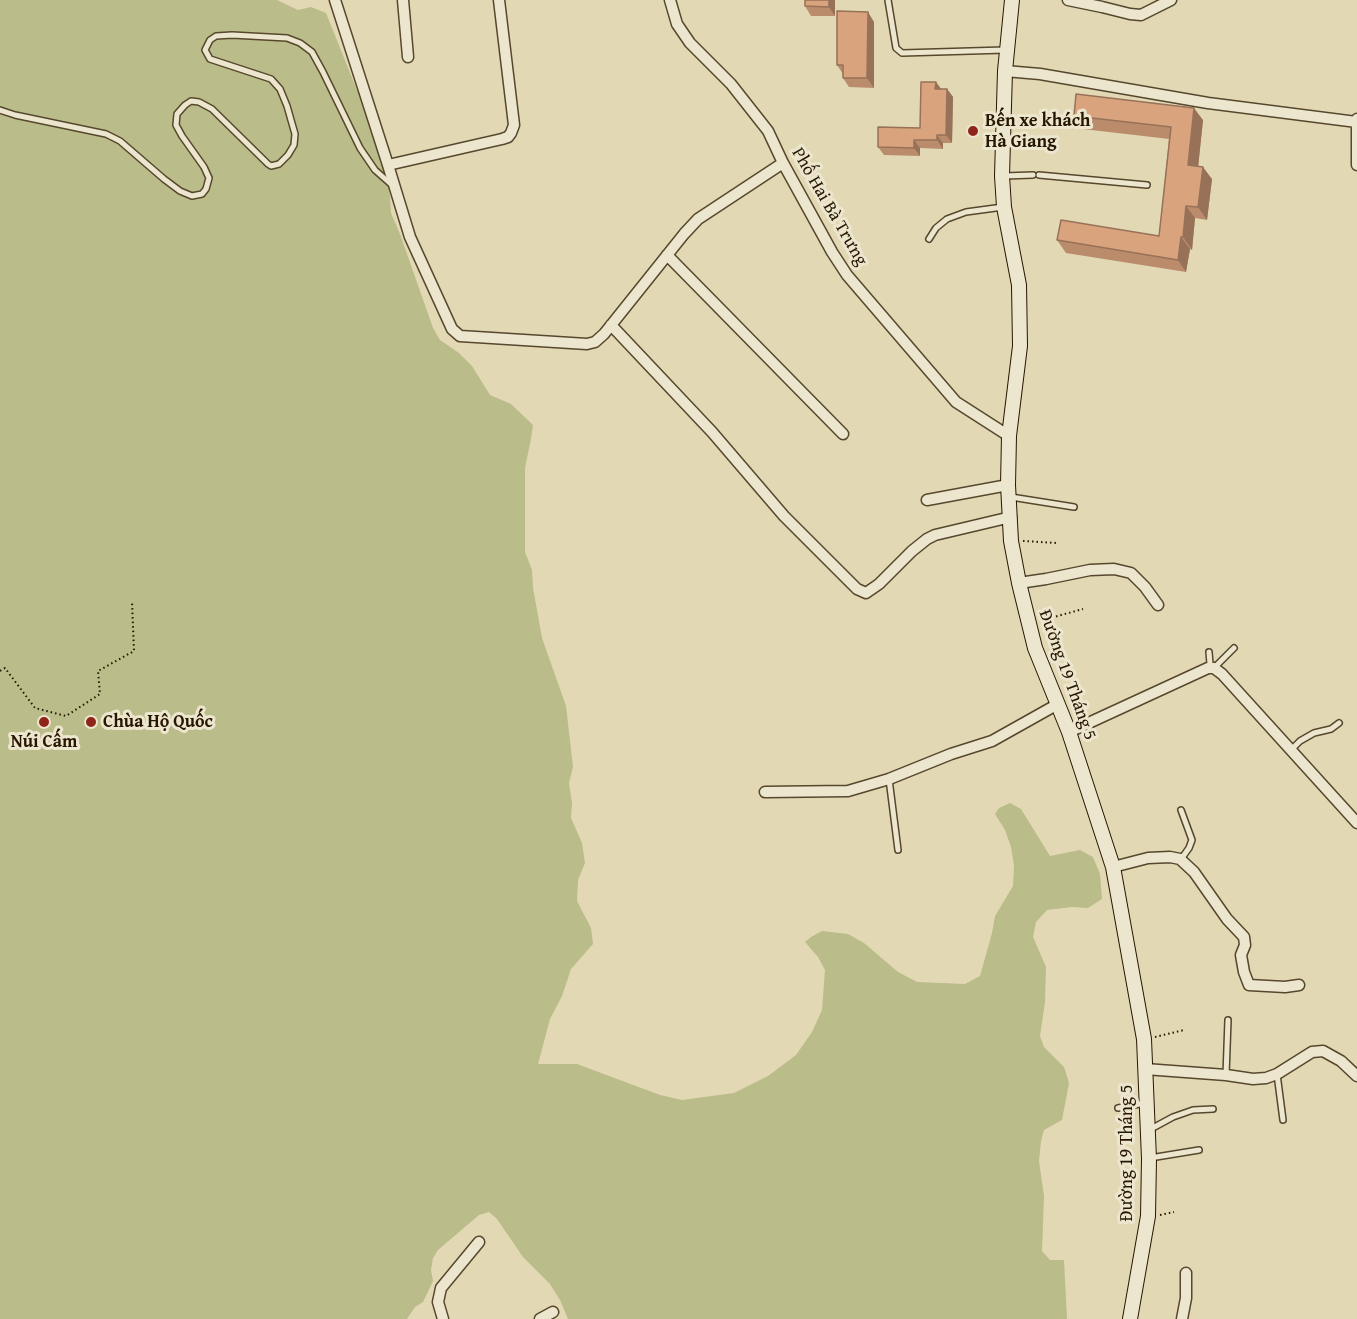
<!DOCTYPE html>
<meta charset="utf-8">
<style>
body{margin:0}
canvas{display:block;background:#e2d8b4}
</style>
<canvas width="1357" height="1319"></canvas>
<script>
const g = document.querySelector('canvas').getContext('2d');
g.lineJoin = 'round';
function fill(path, color) { g.fillStyle = color; g.fill(path, 'evenodd'); }
const shape = rows => new Path2D(rows.map(r => 'M' + r).join(''));
function strokePath(path, color, width, dash) { g.strokeStyle = color; g.lineWidth = width; g.lineCap = dash ? 'butt' : 'round'; g.setLineDash(dash || []); g.stroke(path); }
function write(font, color, halo, rows, align = 'center') {
  g.font = font + ' "Gentium Book Plus",serif'; g.lineWidth = 6; g.setLineDash([]); g.textBaseline = 'middle'; g.strokeStyle = halo; g.fillStyle = color; for (const [text, x, y, turn = 0] of rows) {
    g.save(); g.translate(x, y); g.rotate((+turn || 0) * Math.PI / 180); g.textAlign = isNaN(turn) ? turn : align; if (halo) g.strokeText(text, 0, 0); g.fillText(text, 0, 0); g.restore();
  }
}
fill(shape([
 [0,0,277,0,298,10,311,7,326,13,383,155,390,196,391,213,400,234,433,328,440,340,459,353,472,366,490,395,511,404,533,425,531,439,525,468,525,552,532,570,533,588,542,638,566,706,573,767,569,783,572,803,571,818,582,843,585,863,578,880,577,901,591,928,593,944,571,969,562,996,550,1019,538,1064,577,1064,660,1095,682,1100,734,1093,768,1076,796,1055,812,1032,822,1010,825,970,818,957,805,942,811,937,822,931,848,934,864,943,898,972,917,982,965,984,980,976,992,933,995,916,1013,886,1014,865,1011,847,1005,830,995,814,999,808,1010,803,1021,809,1050,856,1080,850,1093,857,1100,874,1102,899,1088,908,1072,907,1047,910,1036,922,1033,937,1046,967,1045,1002,1040,1036,1044,1047,1064,1067,1069,1083,1062,1120,1044,1130,1041,1141,1039,1161,1044,1196,1042,1251,1050,1260,1064,1260,1067,1319,568,1319,560,1300,550,1284,523,1257,497,1219,489,1212,479,1215,438,1250,433,1258,431,1270,433,1281,423,1302,415,1307,407,1319,0,1319]
]), '#babc89');
const lane = shape([
 [888,0,896,48,902,53,1005,50],
 [0,110,15,115,106,134,120,141,164,179,180,191,192,196,202,194,206,189,209,178,204,167,182,136,176,125,177,114,185,105,191,101,199,102,212,109,268,164,271,166,279,164,288,155,294,145,295,134,287,106,280,89,271,79,210,59,205,50,210,40,216,36,232,35,287,38,300,43,312,52,323,72,360,148,375,170,392,185],
 [1039,175,1147,185],
 [1004,176,1033,175],
 [929,239,936,228,947,219,966,212,1003,207],
 [1011,497,1074,507],
 [1209,667,1210,664,1209,652],
 [1214,668,1234,648],
 [1291,750,1300,741,1314,733,1331,729,1339,723],
 [889,779,898,850],
 [1180,859,1184,855,1189,848,1192,840,1181,810],
 [1277,1074,1283,1120],
 [1226,1075,1228,1020],
 [1118,1108,1145,1103],
 [1149,1130,1173,1117,1193,1110,1213,1109],
 [1150,1158,1199,1150]
]);
const street = shape([
 [335,0,388,165,410,237,452,329,460,336,587,344,595,342,604,334,684,234,698,219,783,163],
 [403,0,408,57],
 [670,0,677,24,690,43,731,84,768,131,783,163,832,252,847,275,956,402,1009,436],
 [1068,0,1102,7,1130,14,1141,15,1171,0],
 [1005,71,1040,74,1208,103,1357,122],
 [1357,119,1357,165],
 [388,165,502,139,508,137,511,133,514,125,499,0],
 [667,255,843,434],
 [611,325,712,432,784,516,857,589,866,593,879,584,912,551,927,539,935,535,1011,517],
 [927,500,1008,485],
 [1019,583,1046,579,1090,570,1114,569,1131,573,1145,587,1158,605],
 [1069,732,1208,668,1214,668,1222,674,1357,823],
 [765,792,848,791,889,779,951,754,992,741,1058,704],
 [1113,867,1148,858,1170,857,1180,859,1194,872,1227,919,1244,937,1245,945,1241,955,1244,972,1249,985,1285,987,1299,985],
 [1145,1069,1226,1075,1253,1079,1266,1078,1277,1074,1312,1052,1323,1051,1341,1061,1357,1076],
 [443,1319,438,1302,441,1288,479,1242],
 [540,1319,553,1312],
 [1182,1319,1186,1298,1186,1273]
]);
const secondary = shape([
 [1012,0,1005,71,1002,176,1004,207,1019,285,1020,346,1009,436,1008,485,1011,541,1019,583,1035,648,1069,732,1113,867,1144,1039,1149,1159,1148,1216,1130,1319]
]);
strokePath(lane, '#56472d', 8);
strokePath(street, '#56472d', 13);
strokePath(secondary, '#281700', 16);
strokePath(shape([
 [1023,541,1057,543],
 [1043,620,1083,609],
 [0,671,5,668,35,708,66,716,100,694,98,671,134,651,132,602],
 [1155,1037,1184,1030],
 [1160,1215,1174,1212]
]), '#281700', 2, [1.5, 3]);
strokePath(lane, '#ece6ce', 5);
strokePath(street, '#ece6ce', 10);
strokePath(secondary, '#ece6ce', 14);
fill(shape([
 [805,0,835,0,835,16,811,16,805,6],
 [874,22,874,88,849,87,843,78,843,74,837,65],
 [936,82,940,89,947,89,953,97,952,143,943,143,943,149,920,148,920,156,884,155,878,147,920,128],
 [1074,116,1203,120,1198,166,1212,179,1207,220,1195,218,1192,250,1190,249,1186,272,1066,253,1057,240,1159,236,1169,139,1083,129]
]), '#ba8c6c');
fill(shape([
 [829,0,835,0,835,16,829,7],
 [868,12,874,22,874,88,867,78],
 [936,82,942,90,935,89],
 [947,89,953,97,952,143,946,135],
 [1194,108,1203,120,1197,178,1188,165],
 [937,135,943,143,943,149,937,140],
 [914,140,920,148,920,156,914,148],
 [1203,167,1212,179,1207,220,1198,207],
 [1186,206,1195,218,1192,250,1183,237],
 [1181,237,1190,249,1186,272,1178,260]
]), '#977258');
const building = shape([
 [805,0,829,0,829,7,805,6,805,0],
 [837,11,868,12,867,78,843,78,843,65,837,65,837,11],
 [921,82,936,82,935,89,947,89,946,135,937,135,937,140,914,140,914,148,878,147,878,127,920,128,921,82],
 [1076,94,1194,108,1188,165,1203,167,1198,207,1186,206,1183,237,1181,237,1178,260,1057,240,1061,220,1159,236,1171,127,1074,116,1076,94]
]);
fill(building, '#d8a37d');
strokePath(building, '#977258', 1.5);
for (const [x, y, r, color] of [
 [973,131,6,"#8f2418"],
 [44,722,6,"#8f2418"],
 [91,722,6,"#8f2418"]
]) { const dot = new Path2D(); dot.arc(x, y, r, 0, 2 * Math.PI); g.fillStyle = color; g.fill(dot); strokePath(dot, '#ece6ce', 2); }
write('bold 18px', '#281700', '#ece6ce', [
 ["Bến xe khách",985,121],
 ["Hà Giang",985,142],
 ["Chùa Hộ Quốc",103,722],
 ["Núi Cấm",44,742,"center"]
], 'left');
write('18px', '#281700', '#ece6ce', [
 ["Phố Hai Bà Trưng",829,207,60],
 ["Đường 19 Tháng 5",1067,675,70],
 ["Đường 19 Tháng 5",1127,1153,-90]
]);
</script>
